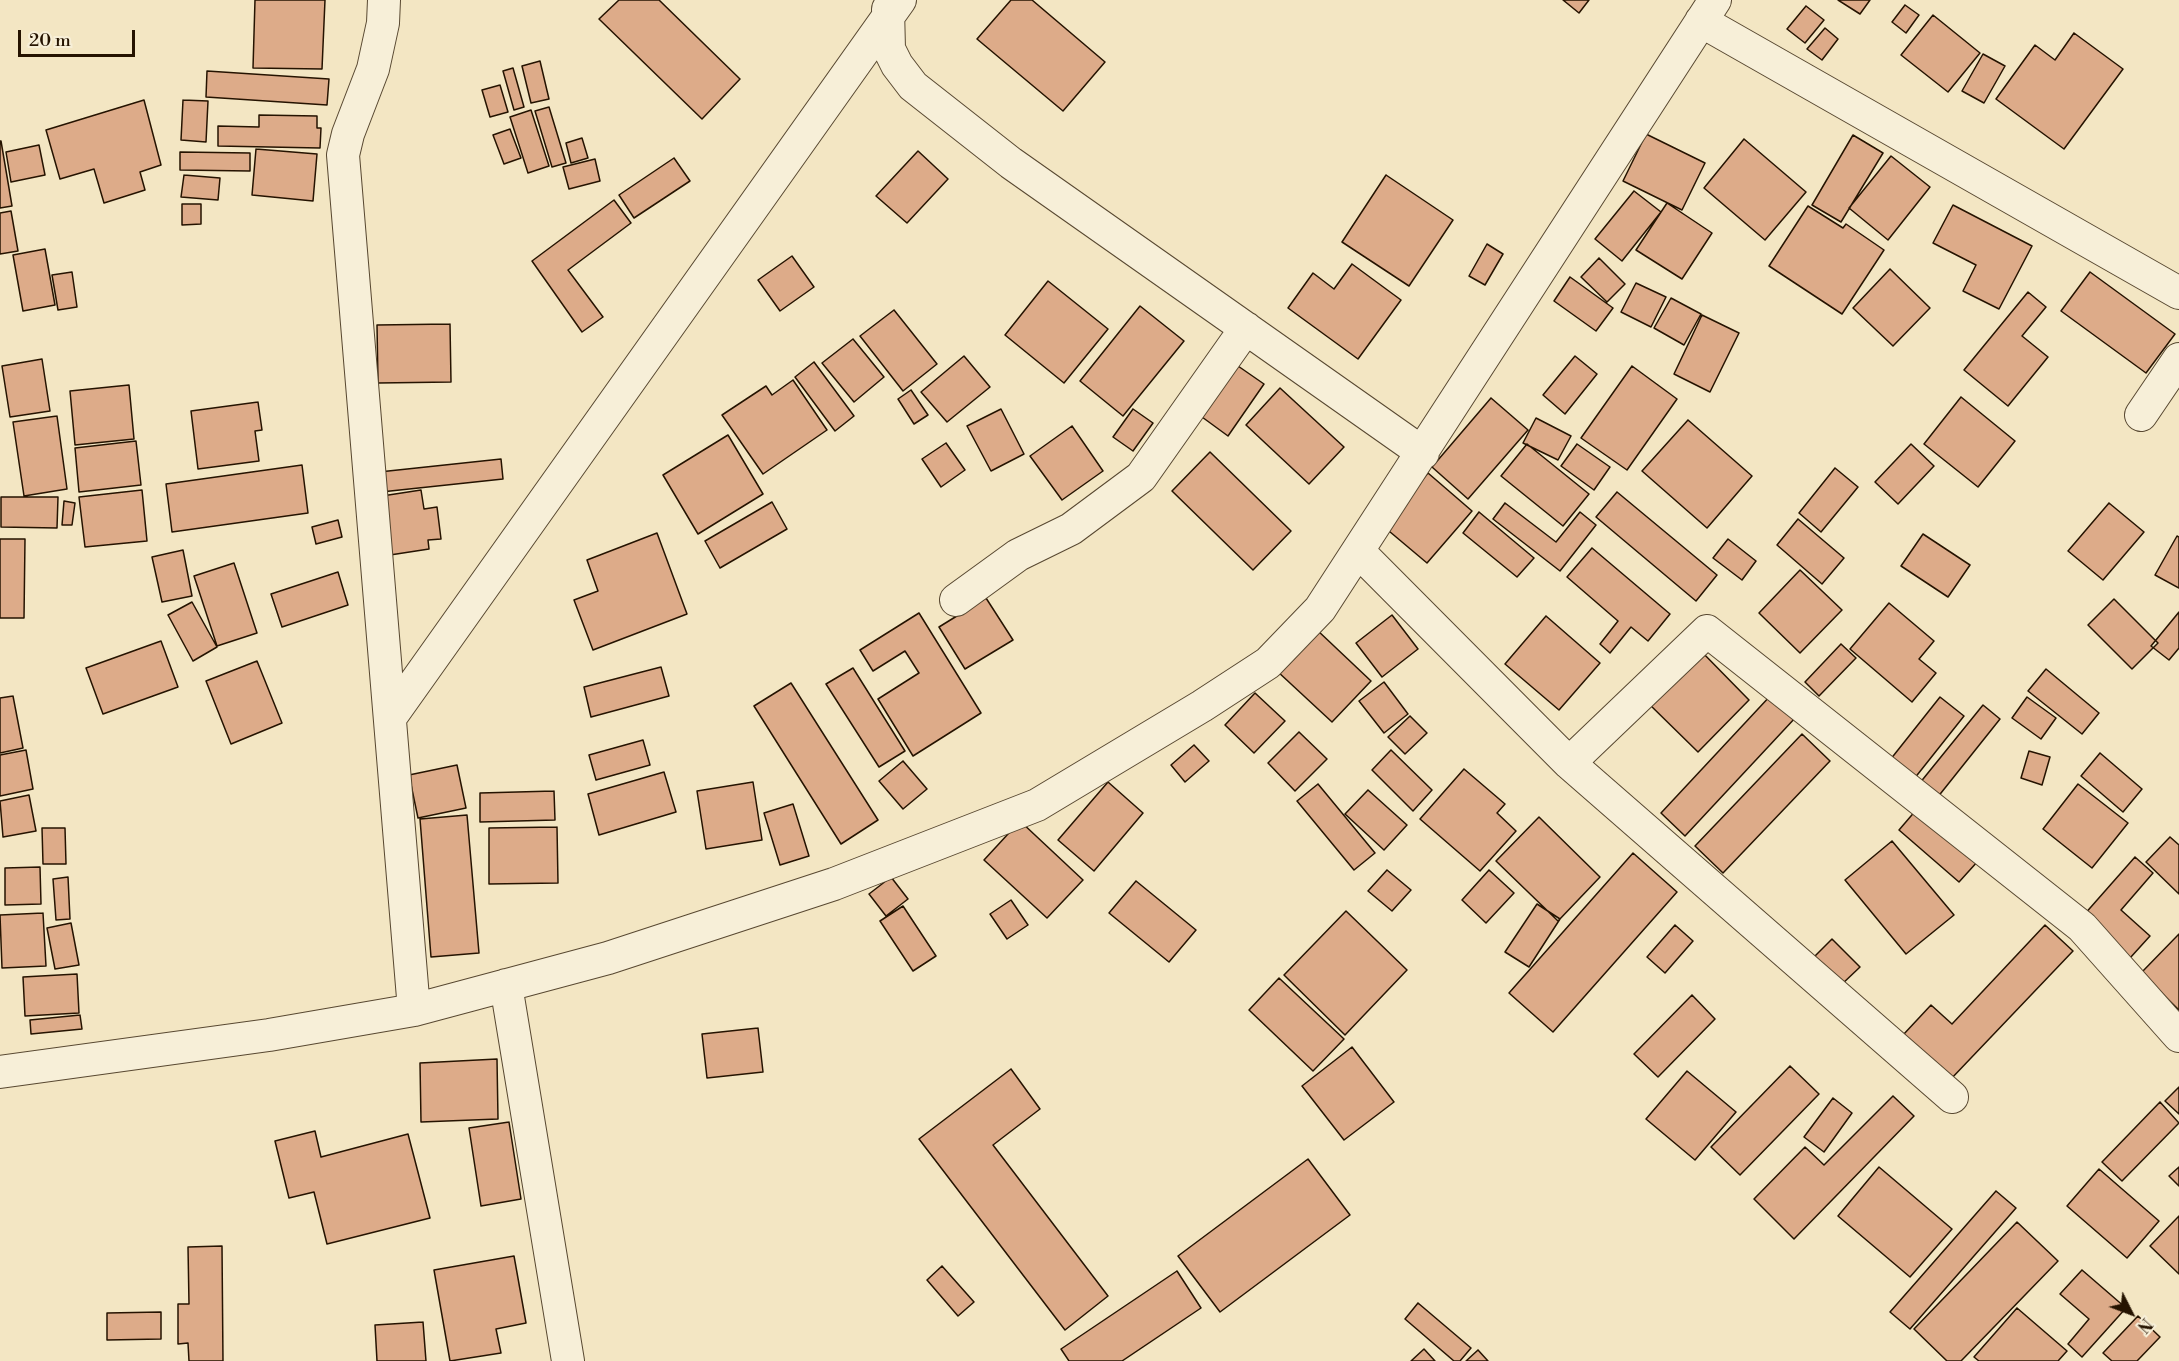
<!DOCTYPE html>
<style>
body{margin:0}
#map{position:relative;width:2179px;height:1361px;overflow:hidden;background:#f3e6c3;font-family:"Libre Bodoni",serif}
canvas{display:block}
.north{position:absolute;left:2101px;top:1283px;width:60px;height:60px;-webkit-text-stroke:4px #f7efd8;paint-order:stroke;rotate:132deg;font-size:16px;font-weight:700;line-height:24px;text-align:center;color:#251300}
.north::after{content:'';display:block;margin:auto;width:21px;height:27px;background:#251300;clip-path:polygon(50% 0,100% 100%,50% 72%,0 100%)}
.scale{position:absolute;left:18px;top:30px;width:117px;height:27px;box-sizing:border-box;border:3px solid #251300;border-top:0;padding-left:8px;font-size:18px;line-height:21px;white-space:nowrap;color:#251300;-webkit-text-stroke:4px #f7efd8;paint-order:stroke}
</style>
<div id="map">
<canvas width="2179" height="1361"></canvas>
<div class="north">N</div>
<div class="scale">20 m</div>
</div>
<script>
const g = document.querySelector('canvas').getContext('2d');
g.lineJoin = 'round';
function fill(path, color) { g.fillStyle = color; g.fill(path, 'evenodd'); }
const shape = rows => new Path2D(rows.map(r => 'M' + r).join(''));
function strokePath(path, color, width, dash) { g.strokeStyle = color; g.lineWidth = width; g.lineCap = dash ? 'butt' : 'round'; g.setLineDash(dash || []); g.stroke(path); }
const building = shape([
 [255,0,325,0,322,69,253,68,255,0],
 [619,0,659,0,740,79,702,119,599,19,619,0],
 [1011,0,1032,0,1105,62,1063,111,977,39,1011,0],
 [1563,0,1589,0,1579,13,1563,0],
 [1838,0,1870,0,1860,14,1838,0],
 [1905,5,1919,15,1906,33,1892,22,1905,5],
 [1806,6,1824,20,1805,43,1787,29,1806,6],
 [1933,15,1980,53,1948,92,1901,55,1933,15],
 [1825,28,1838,39,1822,60,1807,49,1825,28],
 [2074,33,2123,69,2064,149,1996,99,2035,45,2055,60,2074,33],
 [1983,54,2005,66,1984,103,1962,91,1983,54],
 [540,61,549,99,531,103,522,66,540,61],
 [513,68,524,107,514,110,503,71,513,68],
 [207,71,329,79,327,105,206,97,207,71],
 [500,85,508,112,490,117,482,90,500,85],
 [144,100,161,165,140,172,145,190,104,203,94,169,60,179,46,130,144,100],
 [183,100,208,101,206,142,181,140,183,100],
 [549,107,566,163,552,167,535,111,549,107],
 [531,110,549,166,528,173,510,117,531,110],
 [259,115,317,116,317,128,321,128,320,148,218,146,218,126,259,127,259,115],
 [510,129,521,158,504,164,493,135,510,129],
 [1646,134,1705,163,1682,210,1623,181,1646,134],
 [1853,135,1883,153,1841,222,1812,205,1853,135],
 [582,138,588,158,571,163,566,143,582,138],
 [1744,139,1806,192,1765,240,1704,188,1744,139],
 [1,141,12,206,0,208,0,141,1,141],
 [39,145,45,175,11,182,6,152,39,145],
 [256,149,317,154,313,201,252,195,256,149],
 [918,151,948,179,907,223,876,196,918,151],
 [180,152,250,153,250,171,180,170,180,152],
 [1891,156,1930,187,1888,240,1849,208,1891,156],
 [674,158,690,181,634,218,619,195,674,158],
 [595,159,600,181,569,189,563,167,595,159],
 [184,175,220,178,218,200,181,197,184,175],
 [1386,175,1453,220,1409,286,1342,242,1386,175],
 [1634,191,1661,212,1622,261,1595,239,1634,191],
 [614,200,631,223,568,270,603,317,582,332,532,261,614,200],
 [1667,203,1712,233,1682,279,1636,250,1667,203],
 [182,204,201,204,201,224,182,225,182,204],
 [1953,205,2032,246,1999,309,1963,291,1976,265,1933,243,1953,205],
 [1808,206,1843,228,1846,224,1884,250,1842,314,1769,266,1808,206],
 [11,211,18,251,0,254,0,213,11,211],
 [1487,244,1503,254,1485,285,1469,276,1487,244],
 [45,249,55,305,23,311,13,255,45,249],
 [792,256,814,287,780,311,758,280,792,256],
 [1599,258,1625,284,1607,302,1581,277,1599,258],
 [1352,264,1401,300,1358,359,1288,308,1313,273,1334,289,1352,264],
 [1890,269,1930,308,1893,346,1853,308,1890,269],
 [72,272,77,307,58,310,52,275,72,272],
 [2090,272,2175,334,2146,373,2061,311,2090,272],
 [1570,277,1613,308,1596,331,1554,301,1570,277],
 [1048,281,1108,329,1064,383,1005,335,1048,281],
 [1636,283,1666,297,1651,327,1621,312,1636,283],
 [2028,292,2046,307,2022,336,2048,357,2008,406,1964,370,2028,292],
 [1671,298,1701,314,1684,345,1654,328,1671,298],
 [1140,306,1184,341,1123,416,1080,381,1140,306],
 [894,310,937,364,903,391,860,336,894,310],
 [1702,315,1739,333,1710,392,1674,374,1702,315],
 [450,324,451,382,378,383,377,325,450,324],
 [853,339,884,377,854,402,822,363,853,339],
 [964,356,990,387,947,422,921,392,964,356],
 [1575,356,1597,374,1565,414,1543,395,1575,356],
 [42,359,50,411,10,417,2,366,42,359],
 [814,362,854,416,835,431,795,377,814,362],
 [1238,366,1264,384,1228,436,1202,417,1238,366],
 [1632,366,1677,399,1627,470,1581,438,1632,366],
 [793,380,827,430,763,474,722,415,766,386,772,395,793,380],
 [129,385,134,439,75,445,70,391,129,385],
 [1280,388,1344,447,1309,484,1246,425,1280,388],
 [911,390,928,415,914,424,898,399,911,390],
 [1961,397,2015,441,1978,487,1924,444,1961,397],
 [1491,398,1528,430,1468,499,1432,467,1491,398],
 [258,402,262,430,255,431,259,461,198,469,191,411,258,402],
 [1001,409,1024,454,991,471,967,426,1001,409],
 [1133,409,1153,423,1133,451,1113,437,1133,409],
 [57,416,67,489,24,496,13,422,57,416],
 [1536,418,1571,436,1558,460,1523,443,1536,418],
 [1688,420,1752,476,1707,528,1642,471,1688,420],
 [1072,426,1103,471,1062,500,1030,456,1072,426],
 [728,435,763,494,698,534,663,475,728,435],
 [136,441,141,485,79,492,75,448,136,441],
 [946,443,965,470,941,487,922,459,946,443],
 [1527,444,1589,494,1563,526,1501,476,1527,444],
 [1577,444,1610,467,1594,490,1561,466,1577,444],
 [1911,444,1934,466,1898,504,1875,482,1911,444],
 [1210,452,1291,531,1253,570,1172,491,1210,452],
 [501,459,503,479,381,492,379,472,501,459],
 [302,465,308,513,172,532,166,484,302,465],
 [1835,468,1858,487,1821,532,1799,513,1835,468],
 [1428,473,1472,511,1427,563,1383,526,1428,473],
 [142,490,147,541,85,547,79,497,142,490],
 [421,490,424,509,437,507,441,539,428,540,429,549,390,555,382,496,421,490],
 [1617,492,1717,575,1696,601,1596,517,1617,492],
 [1,497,58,497,57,528,1,527,1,497],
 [64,501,75,503,72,525,62,525,64,501],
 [772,502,787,529,720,568,705,541,772,502],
 [1505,503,1556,542,1580,512,1596,525,1560,571,1493,519,1505,503],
 [2109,503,2144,532,2103,580,2068,551,2109,503],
 [1479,512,1534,558,1517,577,1463,533,1479,512],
 [1798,519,1844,558,1822,584,1777,545,1798,519],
 [338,520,342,537,316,544,312,527,338,520],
 [657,533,687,614,593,650,574,600,598,591,587,560,657,533],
 [1923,534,1970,565,1948,597,1901,566,1923,534],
 [2177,536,2179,537,2179,588,2155,575,2177,536],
 [0,539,25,539,24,618,0,618,0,539],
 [1728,539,1756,561,1742,580,1713,558,1728,539],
 [1592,548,1670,614,1648,641,1631,627,1610,653,1600,644,1618,621,1567,577,1592,548],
 [183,550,192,596,162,602,152,557,183,550],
 [234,563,257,633,217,646,194,576,234,563],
 [1800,570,1842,610,1800,653,1759,613,1800,570],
 [338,572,348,605,282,627,271,594,338,572],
 [986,598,1013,640,965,669,939,627,986,598],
 [2114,599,2158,643,2132,669,2088,625,2114,599],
 [192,602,217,647,193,661,168,615,192,602],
 [1889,603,1934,641,1919,659,1936,673,1912,702,1850,649,1889,603],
 [2179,612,2179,648,2169,660,2151,646,2179,612],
 [919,613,981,713,913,756,878,699,919,673,905,651,873,671,860,650,919,613],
 [1392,615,1418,649,1382,677,1356,643,1392,615],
 [1546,616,1600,663,1559,710,1505,664,1546,616],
 [1316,629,1371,681,1332,722,1277,671,1316,629],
 [161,641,178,687,103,714,86,668,161,641],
 [1841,644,1856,658,1819,696,1805,682,1841,644],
 [1698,648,1749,700,1698,752,1646,701,1698,648],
 [257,661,282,723,231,744,206,681,257,661],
 [661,667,669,696,591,717,584,687,661,667],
 [853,668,905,751,879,767,826,684,853,668],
 [2046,669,2099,713,2082,734,2028,691,2046,669],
 [1384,682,1408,714,1384,733,1359,701,1384,682],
 [791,683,878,820,841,844,754,706,791,683],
 [1255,693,1285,721,1254,753,1225,725,1255,693],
 [1772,694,1796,717,1685,836,1661,813,1772,694],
 [13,696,23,748,0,753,0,698,13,696],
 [1940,697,1964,716,1914,779,1890,760,1940,697],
 [2027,697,2056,718,2041,739,2012,718,2027,697],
 [1983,705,2000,719,1937,798,1919,784,1983,705],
 [1410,716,1427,733,1405,754,1388,737,1410,716],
 [1299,732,1327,759,1295,791,1268,763,1299,732],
 [1802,734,1830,761,1723,873,1695,846,1802,734],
 [643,740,650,765,596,780,589,755,643,740],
 [1194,745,1209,761,1185,782,1171,765,1194,745],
 [26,750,33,789,0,796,0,755,26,750],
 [1391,750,1432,790,1413,811,1372,770,1391,750],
 [2029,751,2050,757,2042,785,2021,778,2029,751],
 [2100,753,2142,789,2123,812,2081,776,2100,753],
 [903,761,927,789,903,809,879,781,903,761],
 [457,765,466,808,418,818,409,775,457,765],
 [1464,769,1505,804,1497,813,1516,831,1480,871,1420,819,1464,769],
 [664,772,676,812,599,835,588,794,664,772],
 [753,782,762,840,706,849,697,791,753,782],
 [1108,782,1143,813,1094,871,1058,840,1108,782],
 [1318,784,1375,853,1354,870,1297,801,1318,784],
 [2078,784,2128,823,2092,868,2043,829,2078,784],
 [1368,790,1407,825,1384,850,1345,814,1368,790],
 [554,791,555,820,480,822,480,793,554,791],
 [29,795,36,831,3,837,0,801,29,795],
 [793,804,809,856,780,865,764,813,793,804],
 [1917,809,1978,861,1959,882,1899,830,1917,809],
 [467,815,479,953,431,957,420,819,467,815],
 [1539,817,1600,877,1558,921,1496,861,1539,817],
 [1020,821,1083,880,1047,918,984,860,1020,821],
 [557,827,558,883,489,884,489,828,557,827],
 [42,828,65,828,66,864,43,864,42,828],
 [2170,837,2179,845,2179,894,2146,862,2170,837],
 [1892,841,1954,915,1906,954,1845,880,1892,841],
 [1633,853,1677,892,1553,1032,1509,993,1633,853],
 [2135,857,2153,873,2121,910,2150,936,2130,958,2083,916,2135,857],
 [40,867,41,904,5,905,5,868,40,867],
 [1387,870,1411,890,1392,911,1368,891,1387,870],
 [1489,870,1514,893,1486,923,1462,900,1489,870],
 [68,877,70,919,56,920,53,879,68,877],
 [891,877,908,899,886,916,869,894,891,877],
 [1136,881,1196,930,1169,962,1109,913,1136,881],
 [1011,900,1028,925,1007,939,990,914,1011,900],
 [1537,904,1560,919,1529,967,1505,952,1537,904],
 [903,906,936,956,913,971,880,921,903,906],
 [1346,911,1407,970,1345,1035,1284,975,1346,911],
 [43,913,46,966,2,968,0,915,43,913],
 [71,923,79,965,55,969,47,928,71,923],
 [1675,925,1693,941,1665,973,1647,957,1675,925],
 [2045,925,2073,951,1950,1080,1903,1035,1931,1005,1952,1024,2045,925],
 [2179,934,2179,1010,2141,973,2179,934],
 [1832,939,1860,967,1840,986,1813,958,1832,939],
 [77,974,79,1013,25,1016,23,977,77,974],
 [1279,978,1344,1039,1313,1071,1249,1010,1279,978],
 [1692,995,1715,1019,1658,1077,1634,1054,1692,995],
 [80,1015,82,1029,31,1034,30,1020,80,1015],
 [758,1028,763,1072,707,1078,702,1034,758,1028],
 [1352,1047,1394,1102,1344,1140,1302,1086,1352,1047],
 [497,1059,498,1119,421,1122,420,1063,497,1059],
 [1790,1066,1819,1094,1740,1175,1711,1147,1790,1066],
 [1011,1069,1040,1109,993,1145,1108,1296,1065,1330,919,1139,1011,1069],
 [1687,1071,1736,1112,1695,1160,1646,1119,1687,1071],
 [2179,1087,2179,1114,2165,1101,2179,1087],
 [1893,1096,1914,1116,1794,1239,1754,1199,1805,1147,1824,1165,1893,1096],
 [1833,1098,1852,1113,1824,1152,1804,1137,1833,1098],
 [2160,1102,2179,1123,2122,1181,2102,1162,2160,1102],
 [509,1122,521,1199,481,1206,469,1128,509,1122],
 [315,1131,321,1157,408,1134,430,1218,327,1244,314,1192,289,1198,275,1141,315,1131],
 [1308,1159,1350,1215,1220,1312,1178,1256,1308,1159],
 [1879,1167,1952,1229,1910,1277,1838,1216,1879,1167],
 [2179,1167,2179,1186,2169,1176,2179,1167],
 [2099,1169,2159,1221,2127,1258,2067,1206,2099,1169],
 [1996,1191,2016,1208,1910,1329,1890,1312,1996,1191],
 [2179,1216,2179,1274,2150,1246,2179,1216],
 [2017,1222,2058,1261,1961,1361,1947,1361,1914,1329,2017,1222],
 [222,1246,223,1361,189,1361,188,1343,178,1344,178,1304,189,1304,188,1247,222,1246],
 [514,1256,526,1323,496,1329,501,1353,450,1361,434,1270,514,1256],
 [942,1266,974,1302,958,1316,927,1280,942,1266],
 [2082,1270,2126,1308,2082,1357,2068,1344,2089,1319,2060,1294,2082,1270],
 [1177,1271,1201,1308,1122,1361,1069,1361,1061,1349,1177,1271],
 [1418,1303,1471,1348,1460,1361,1454,1361,1405,1319,1418,1303],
 [2017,1308,2067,1351,2058,1361,1979,1361,1974,1357,2017,1308],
 [161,1312,161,1339,107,1340,107,1313,161,1312],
 [2138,1316,2160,1337,2137,1361,2112,1361,2103,1353,2138,1316],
 [423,1322,426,1361,377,1361,375,1325,423,1322],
 [1424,1349,1435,1361,1411,1361,1424,1349],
 [1478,1350,1488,1361,1466,1361,1478,1350]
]);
fill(building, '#ddab89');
strokePath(building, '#251300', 1.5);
const street = shape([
 [384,0,383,23,373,69,348,134,343,155,414,1010],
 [888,9,889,49,897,65,913,86,1011,163,1423,453],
 [1701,21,2179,293],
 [2141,415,2179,359],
 [1358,551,1569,763,1952,1097],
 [956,600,1018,555,1071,529,1141,477,1246,328],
 [390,718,900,0],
 [1569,763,1707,631,2082,927,2179,1036],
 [506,985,568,1361],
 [0,1072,269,1035,414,1010,608,958,834,884,1037,805,1202,706,1268,663,1320,609,1715,0]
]);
strokePath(street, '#584831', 34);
strokePath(street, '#f7efd8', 32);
</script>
